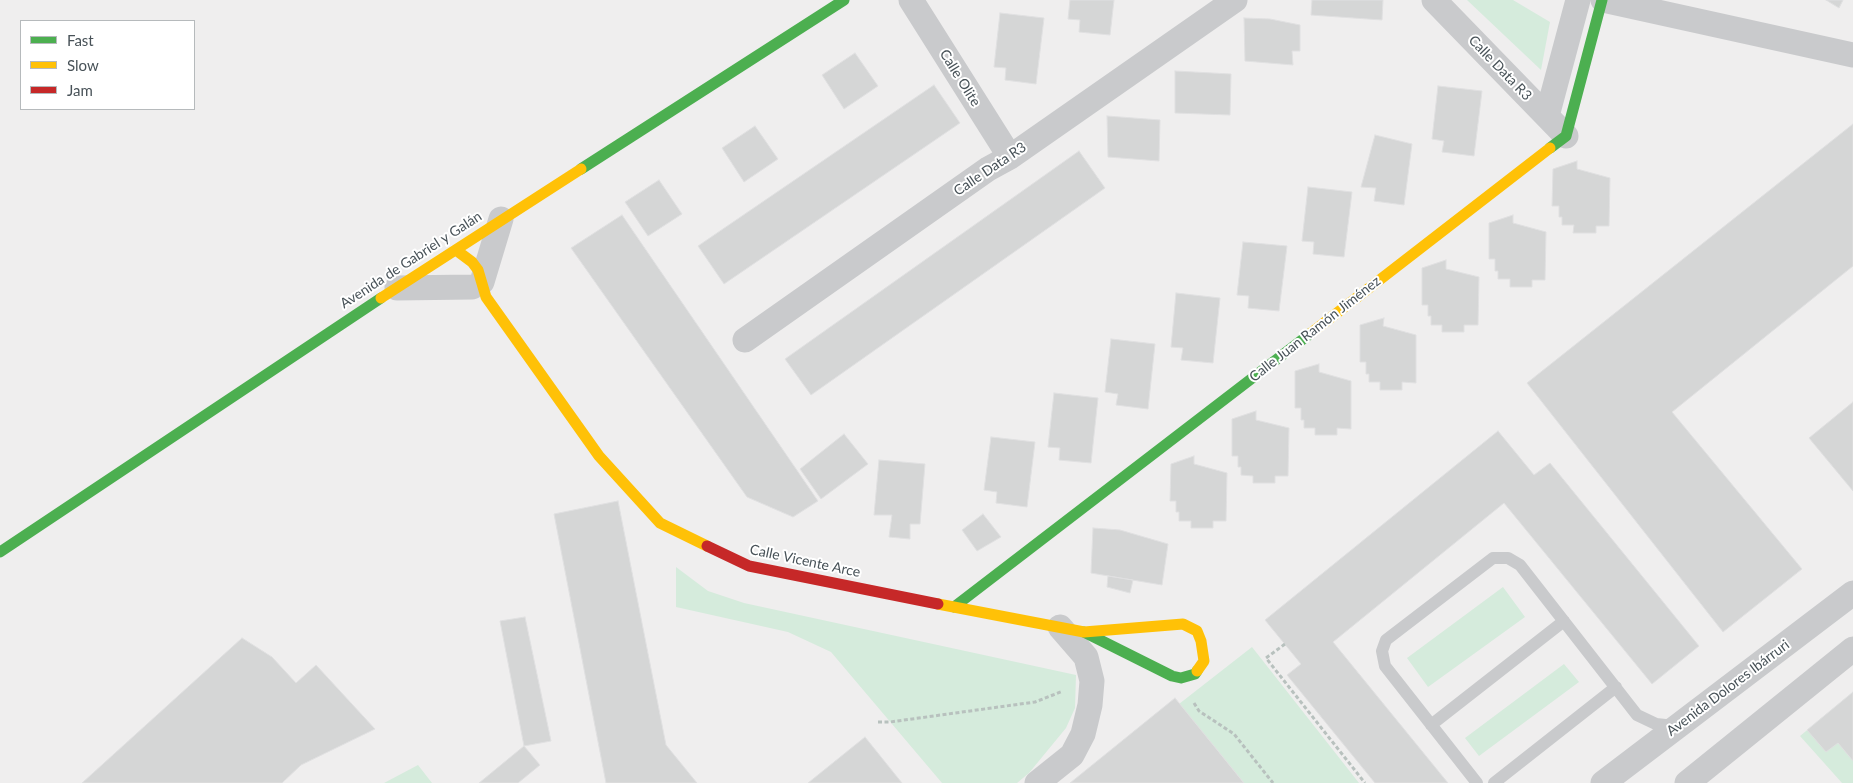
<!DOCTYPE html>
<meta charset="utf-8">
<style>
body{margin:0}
#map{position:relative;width:1853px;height:783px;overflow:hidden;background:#efeeee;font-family:Lato,sans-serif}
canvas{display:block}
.legend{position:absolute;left:20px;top:20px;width:175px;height:90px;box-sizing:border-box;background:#fff;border:1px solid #b6babc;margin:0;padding:6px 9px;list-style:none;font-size:15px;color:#485258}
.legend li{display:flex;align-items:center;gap:10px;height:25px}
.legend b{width:25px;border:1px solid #b6babc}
</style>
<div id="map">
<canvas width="1853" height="783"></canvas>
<ul class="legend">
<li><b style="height:6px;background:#4caf50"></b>Fast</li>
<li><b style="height:6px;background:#ffc107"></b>Slow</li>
<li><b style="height:6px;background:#c62828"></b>Jam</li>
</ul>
</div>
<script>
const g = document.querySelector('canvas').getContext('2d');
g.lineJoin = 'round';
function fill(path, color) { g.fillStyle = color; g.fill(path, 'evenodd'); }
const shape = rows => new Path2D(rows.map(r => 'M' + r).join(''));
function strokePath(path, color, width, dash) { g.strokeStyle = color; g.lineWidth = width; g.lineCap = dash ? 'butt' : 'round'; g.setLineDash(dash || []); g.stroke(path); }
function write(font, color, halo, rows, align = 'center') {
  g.font = font + ' Lato,sans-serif'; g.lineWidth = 4; g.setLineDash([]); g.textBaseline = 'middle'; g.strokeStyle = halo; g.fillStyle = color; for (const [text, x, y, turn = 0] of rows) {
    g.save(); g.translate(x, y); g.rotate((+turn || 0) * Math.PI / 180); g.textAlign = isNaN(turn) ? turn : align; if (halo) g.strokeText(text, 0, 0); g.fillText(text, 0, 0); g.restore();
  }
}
fill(shape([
 [1467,0,1513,0,1550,22,1541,70],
 [676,567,708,591,744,603,1076,675,1075,708,1066,728,1029,773,1017,783,942,783,831,652,788,632,676,607],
 [1503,587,1525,617,1428,687,1407,658],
 [1252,647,1359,783,1244,783,1179,704],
 [1564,664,1579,682,1479,756,1465,738],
 [1853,692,1853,783,1842,783,1800,736],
 [418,765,432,783,384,783]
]), '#d5ebdc');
const building = shape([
 [1070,0,1114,0,1110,35,1079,32,1080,20,1068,19,1070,0],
 [1312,0,1383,0,1382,20,1311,15,1312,0],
 [1826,0,1843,0,1839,8,1826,0],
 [1000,13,1044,18,1036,84,1005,80,1006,68,994,67,1000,13],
 [1244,18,1270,19,1300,25,1300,51,1292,51,1293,65,1245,61,1244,18],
 [855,53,878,86,844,109,822,75,855,53],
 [1175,71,1231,74,1230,115,1175,113,1175,71],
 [934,85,960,123,724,284,698,246,934,85],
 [1438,86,1482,91,1474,156,1442,152,1444,141,1432,139,1438,86],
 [1107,116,1160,120,1159,161,1108,157,1107,116],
 [1853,124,1853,266,1672,412,1802,569,1723,632,1527,383,1853,124],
 [755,126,778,159,744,182,722,148,755,126],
 [1375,135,1412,144,1404,205,1374,201,1376,188,1361,187,1375,135],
 [1079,151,1105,188,811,395,785,359,1079,151],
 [1577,161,1577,169,1610,178,1609,226,1596,226,1596,233,1573,233,1574,225,1562,225,1562,217,1559,217,1559,206,1552,206,1553,169,1577,161],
 [659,180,682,214,648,236,625,202,659,180],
 [1308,187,1352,192,1344,257,1313,254,1314,242,1302,241,1308,187],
 [622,215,818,501,793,517,747,497,571,248,622,215],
 [1513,215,1513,223,1546,232,1545,280,1532,280,1532,287,1510,287,1510,279,1498,279,1498,271,1495,271,1495,259,1489,259,1489,223,1513,215],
 [1243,242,1287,246,1279,311,1248,308,1249,296,1237,295,1243,242],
 [1446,260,1446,269,1479,277,1478,325,1464,325,1464,332,1442,332,1442,325,1431,325,1431,316,1428,316,1428,305,1422,305,1422,268,1446,260],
 [1176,293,1220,298,1213,363,1181,360,1183,348,1171,347,1176,293],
 [1384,318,1383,326,1416,335,1416,383,1402,382,1402,390,1380,390,1380,382,1369,382,1369,374,1366,374,1366,362,1360,362,1360,325,1384,318],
 [1111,339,1155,344,1148,409,1116,405,1118,394,1105,392,1111,339],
 [1319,364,1319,372,1351,381,1351,429,1337,428,1337,435,1315,435,1315,428,1304,428,1304,420,1301,420,1301,408,1295,408,1295,371,1319,364],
 [1054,393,1098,398,1091,463,1059,460,1060,448,1048,447,1054,393],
 [1853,402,1853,491,1809,438,1853,402],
 [1256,411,1256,420,1289,428,1288,476,1275,476,1275,483,1253,483,1253,476,1241,475,1241,467,1238,467,1238,456,1232,456,1232,419,1256,411],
 [1498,431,1534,475,1550,463,1699,646,1652,684,1504,503,1333,642,1448,783,1375,783,1287,675,1301,664,1265,620,1498,431],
 [844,434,868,464,821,499,800,469,844,434],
 [991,437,1035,442,1027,507,996,503,997,492,984,490,991,437],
 [1194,456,1194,464,1227,473,1226,521,1213,521,1213,528,1191,528,1191,521,1179,521,1179,512,1176,512,1176,501,1170,501,1171,464,1194,456],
 [879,460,925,464,920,524,910,524,910,539,889,537,892,515,874,515,879,460],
 [618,501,666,745,697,783,606,783,554,514,618,501],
 [983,514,1001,537,977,551,962,530,983,514],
 [1093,528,1120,530,1168,544,1162,585,1091,573,1093,528],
 [1108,576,1133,580,1130,593,1107,587,1108,576],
 [525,617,551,741,524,746,500,621,525,617],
 [242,638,272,657,296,683,316,665,375,729,301,765,282,783,82,783,242,638],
 [1853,692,1853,761,1838,743,1826,752,1807,730,1853,692],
 [1175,698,1244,783,1070,783,1175,698],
 [865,737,902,783,808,783,865,737],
 [524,746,540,765,518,783,479,783,524,746]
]);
fill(building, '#d5d6d6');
strokePath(building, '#e0e0e1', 1);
strokePath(shape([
 [1285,644,1266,658,1365,783],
 [1194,703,1199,711,1234,734,1273,783],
 [878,722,890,722,1035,702,1063,691]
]), '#b8c1be', 3, [4, 2.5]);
strokePath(shape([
 [1431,725,1564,621],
 [1477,783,1385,666,1382,651,1386,640,1493,558,1508,558,1520,565,1637,715,1656,724,1675,726],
 [1494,783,1616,687]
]), '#c9cacc', 12);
strokePath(shape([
 [911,0,1010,157],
 [1434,0,1566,136],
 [1603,0,1853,55],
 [1547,116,1578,0],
 [482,282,501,219],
 [397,288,472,287],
 [745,340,988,169,1010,157,1235,0],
 [1037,783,1072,755,1083,734,1090,705,1092,681,1086,657,1060,627],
 [1603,783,1853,593],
 [1687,783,1853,649]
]), '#c9cacc', 25);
strokePath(shape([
 [1550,148,1566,136,1602,0],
 [581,169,844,0],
 [0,552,381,298],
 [954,607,1311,333],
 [1084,632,1172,676,1181,678,1195,674,1197,671]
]), '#4caf50', 11);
strokePath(shape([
 [456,250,472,262,478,270,486,297,599,456,660,523,707,546],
 [381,298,581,169],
 [1311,333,1550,148],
 [938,604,1084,632,1183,624,1197,631,1201,641,1204,661,1197,671]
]), '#ffc107', 11);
strokePath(shape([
 [707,546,749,566,938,604]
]), '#c62828', 11);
write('14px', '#485258', '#fff', [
 ["Calle Data R3",1500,68,46],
 ["Calle Olite",960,78,58],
 ["Calle Data R3",990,169,-34],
 ["Avenida de Gabriel y Galán",411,260,-33],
 ["Calle Juan Ramón Jiménez",1315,329,-38],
 ["Calle Vicente Arce",805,561,12],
 ["Avenida Dolores Ibárruri",1728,688,-37]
]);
</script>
